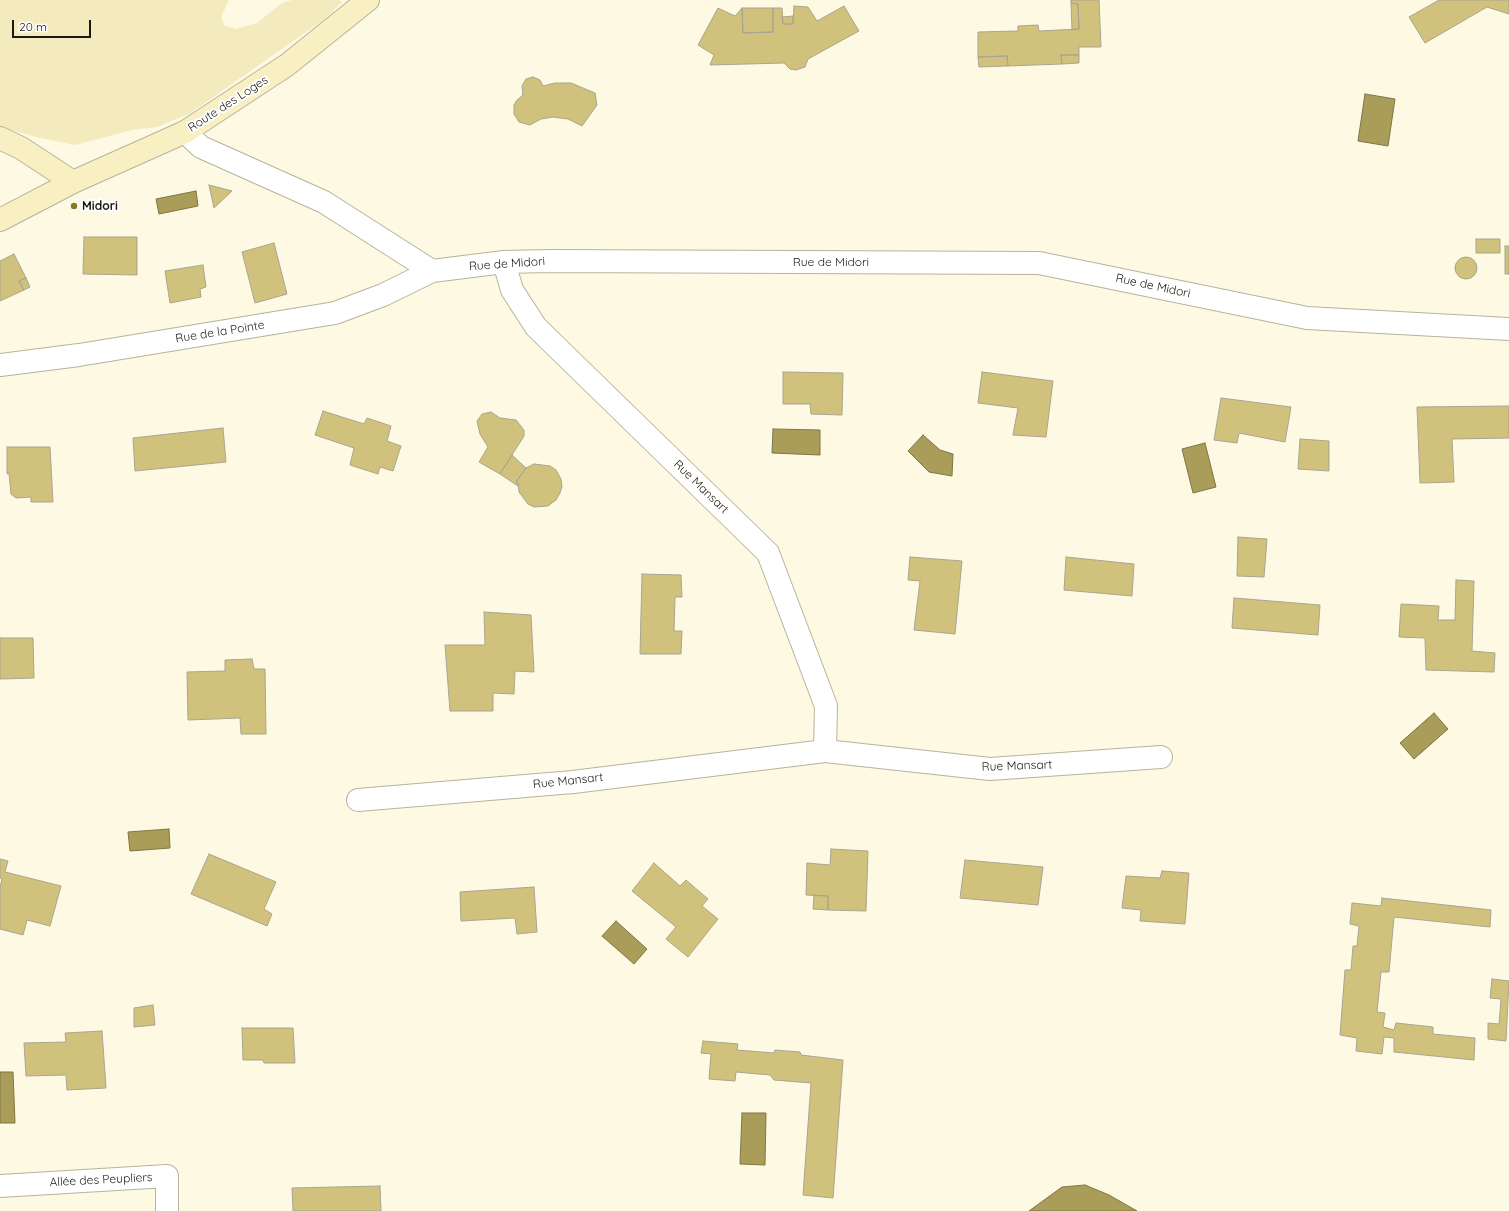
<!DOCTYPE html>
<meta charset="utf-8">
<style>
body{margin:0}
#map{position:relative;width:1509px;height:1211px;overflow:hidden;background:#fdf9e2;font-family:Quicksand,sans-serif}
canvas{display:block}
.scale{position:absolute;left:12px;top:20px;width:79px;height:18px;box-sizing:border-box;border:2px solid #1a1910;border-top:0;padding-left:5px;font-size:12px;line-height:14px;white-space:nowrap;color:#1a1910;-webkit-text-stroke:3px #fff;paint-order:stroke}
</style>
<div id="map">
<canvas width="1509" height="1211"></canvas>
<div class="scale">20 m</div>
</div>
<script>
const g = document.querySelector('canvas').getContext('2d');
g.lineJoin = 'round';
function fill(path, color) { g.fillStyle = color; g.fill(path, 'evenodd'); }
const shape = rows => new Path2D(rows.map(r => 'M' + r).join(''));
function strokePath(path, color, width, dash) { g.strokeStyle = color; g.lineWidth = width; g.lineCap = dash ? 'butt' : 'round'; g.setLineDash(dash || []); g.stroke(path); }
function write(font, color, halo, rows, align = 'center') {
  g.font = font + ' Quicksand,sans-serif'; g.lineWidth = 4; g.setLineDash([]); g.textBaseline = 'middle'; g.strokeStyle = halo; g.fillStyle = color; for (const [text, x, y, turn = 0] of rows) {
    g.save(); g.translate(x, y); g.rotate((+turn || 0) * Math.PI / 180); g.textAlign = isNaN(turn) ? turn : align; if (halo) g.strokeText(text, 0, 0); g.fillText(text, 0, 0); g.restore();
  }
}
fill(shape([
 [0,0,229,0,221,17,225,26,236,29,257,23,282,3,292,0,339,0,342,2,326,18,189,114,157,127,132,130,75,145,36,137,0,127]
]), '#f3ebbe');
const water = shape([
 [1365,94,1395,99,1388,146,1358,141,1365,94],
 [196,191,198,206,159,214,156,199,196,191],
 [773,429,820,430,820,455,772,453,773,429],
 [923,435,940,450,953,454,952,476,929,472,908,451,923,435],
 [1205,443,1216,487,1193,493,1182,449,1205,443],
 [1434,713,1448,729,1414,759,1400,743,1434,713],
 [169,829,170,848,130,851,128,832,169,829],
 [616,921,647,949,634,964,602,936,616,921],
 [0,1072,13,1072,15,1123,0,1123,0,1072],
 [742,1113,766,1113,765,1165,740,1164,742,1113],
 [1085,1185,1109,1195,1137,1211,1029,1211,1062,1187,1085,1185]
]);
fill(water, '#aa9d59');
strokePath(water, '#7f7543', 1);
const building = shape([
 [1071,0,1099,0,1101,47,1079,47,1079,55,1061,55,1062,64,1008,66,1007,56,978,57,978,32,1018,31,1018,26,1038,25,1039,31,1079,29,1078,4,1071,3,1071,0],
 [1439,0,1509,0,1509,14,1487,7,1425,43,1409,17,1439,0],
 [1071,3,1078,4,1079,29,1072,30,1071,3],
 [794,6,808,7,817,21,844,6,859,31,808,59,805,67,796,70,790,69,784,63,710,65,714,55,698,45,718,8,735,16,742,8,743,33,773,32,773,8,782,8,783,24,793,24,794,6],
 [742,8,773,8,773,32,743,33,742,8],
 [793,16,793,24,783,24,782,17,793,16],
 [1061,55,1079,55,1079,63,1062,64,1061,55],
 [1007,56,1008,66,979,67,978,57,1007,56],
 [533,77,540,80,543,86,555,83,571,83,595,93,597,105,582,126,568,119,553,117,541,119,530,125,519,122,514,114,514,105,517,100,523,95,522,86,526,79,533,77],
 [209,185,232,191,214,208,209,185],
 [84,237,137,237,137,275,83,274,84,237],
 [1476,239,1500,239,1500,253,1476,253,1476,239],
 [274,243,287,294,255,303,242,252,274,243],
 [1505,246,1509,246,1509,274,1505,274,1505,246],
 [14,254,26,278,19,281,24,290,0,301,0,261,14,254],
 '1455 268a11 11 0 1 1 22 0a11 11 0 1 1-22 0Z',
 [203,265,206,287,200,289,201,297,170,303,165,271,203,265],
 [26,278,30,287,24,290,19,281,26,278],
 [783,372,843,373,842,415,811,414,810,404,783,404,783,372],
 [982,372,1053,381,1046,437,1013,435,1018,408,978,403,982,372],
 [1221,398,1291,407,1285,442,1239,433,1237,443,1214,440,1221,398],
 [1509,406,1509,438,1452,439,1454,482,1420,483,1417,407,1509,406],
 [323,411,364,424,367,418,391,426,387,441,401,446,393,471,380,467,378,474,350,465,354,448,315,435,323,411],
 [491,412,500,418,516,420,524,430,524,436,500,474,479,462,488,447,480,434,477,421,482,414,491,412],
 [223,428,226,462,135,471,133,438,223,428],
 [1300,439,1329,441,1329,471,1298,469,1300,439],
 [7,447,50,447,53,502,31,502,31,497,16,498,11,494,9,473,7,474,7,447],
 [512,455,526,468,516,482,518,483,518,486,500,474,512,455],
 [534,464,550,466,556,470,561,479,562,486,560,493,556,500,548,506,534,507,528,504,519,492,518,483,516,482,526,468,534,464],
 [1238,537,1267,539,1264,577,1237,576,1238,537],
 [910,557,962,561,955,634,914,630,920,581,908,580,910,557],
 [1066,557,1134,564,1132,596,1064,590,1066,557],
 [642,574,681,575,682,597,675,597,674,631,682,631,681,654,640,654,642,574],
 [1456,580,1474,581,1472,651,1495,653,1494,672,1426,670,1425,638,1399,637,1401,604,1439,606,1438,620,1455,620,1456,580],
 [1234,598,1320,605,1318,635,1232,628,1234,598],
 [484,612,531,615,534,672,515,671,514,694,493,693,493,711,450,711,445,645,485,645,484,612],
 [0,638,33,638,34,678,0,679,0,638],
 [252,659,254,669,265,669,266,734,241,734,240,718,188,720,187,672,225,671,225,660,252,659],
 [831,849,868,851,866,911,828,910,828,896,806,895,807,863,830,865,831,849],
 [209,854,276,882,264,909,272,914,267,926,191,894,209,854],
 [0,859,8,861,5,872,61,886,50,926,27,920,23,935,0,929,0,887,2,879,0,878,0,859],
 [965,860,1043,867,1038,905,960,898,965,860],
 [654,863,680,886,686,880,708,899,702,906,718,919,688,957,666,939,676,927,632,891,654,863],
 [1162,871,1189,873,1185,924,1140,921,1141,910,1122,908,1126,876,1160,878,1162,871],
 [534,887,537,932,517,934,515,918,461,921,460,892,534,887],
 [814,895,828,896,828,910,813,909,814,895],
 [1382,898,1491,910,1490,927,1394,917,1389,972,1381,972,1377,1012,1385,1013,1383,1027,1394,1030,1396,1023,1433,1027,1433,1034,1475,1038,1474,1060,1394,1052,1394,1038,1384,1037,1382,1054,1356,1051,1357,1038,1340,1035,1345,970,1351,970,1353,946,1357,946,1359,926,1350,924,1352,903,1381,906,1382,898],
 [1492,979,1509,981,1506,1041,1488,1039,1488,1023,1499,1024,1501,999,1490,998,1492,979],
 [153,1005,155,1025,134,1027,134,1008,153,1005],
 [242,1028,293,1028,295,1063,264,1063,263,1060,243,1060,242,1028],
 [102,1031,106,1088,67,1090,66,1075,26,1076,24,1043,66,1042,65,1033,102,1031],
 [703,1041,738,1044,737,1050,774,1053,775,1050,800,1052,801,1055,843,1060,833,1198,803,1195,811,1083,774,1080,770,1075,736,1072,735,1081,709,1079,711,1054,701,1053,703,1041],
 [380,1186,381,1211,293,1211,292,1188,380,1186]
]);
fill(building, '#d0c27d');
strokePath(building, '#a9a58f', 1);
const street = shape([
 [185,132,201,147,324,202,432,271,504,262,550,261,1039,263,1307,318,1509,329],
 [504,262,512,290,536,327,768,553,826,706,825,751,990,769,1161,757],
 [0,365,79,355,335,313,383,295,432,271],
 [358,800,573,782,825,751],
 [0,1186,167,1176,167,1211]
]);
const secondary = shape([
 [0,138,21,148,73,182],
 [0,220,73,182,185,132,287,65,368,0]
]);
strokePath(street, '#b7b39d', 24);
strokePath(secondary, '#b7b39d', 24);
strokePath(street, '#fff', 22);
strokePath(secondary, '#f8f0c3', 22);
for (const [x, y, r, color] of [
 [74,206,4,"#89791e"]
]) { const dot = new Path2D(); dot.arc(x, y, r, 0, 2 * Math.PI); g.fillStyle = color; g.fill(dot); strokePath(dot, '#fff', 1.5); }
write('12px', '#1a1910', '#fff', [
 ["Route des Loges",228,104,-33],
 ["Rue de Midori",831,262],
 ["Rue de Midori",507,264,-4],
 ["Rue de Midori",1153,286,12],
 ["Rue de la Pointe",220,332,-9],
 ["Rue Mansart",701,487,44],
 ["Rue Mansart",1017,766,-2],
 ["Rue Mansart",568,781,-6],
 ["Allée des Peupliers",101,1180,-3]
]);
write('bold 12px', '#1a1910', '#fff', [
 ["Midori",82,206]
], 'left');
</script>
